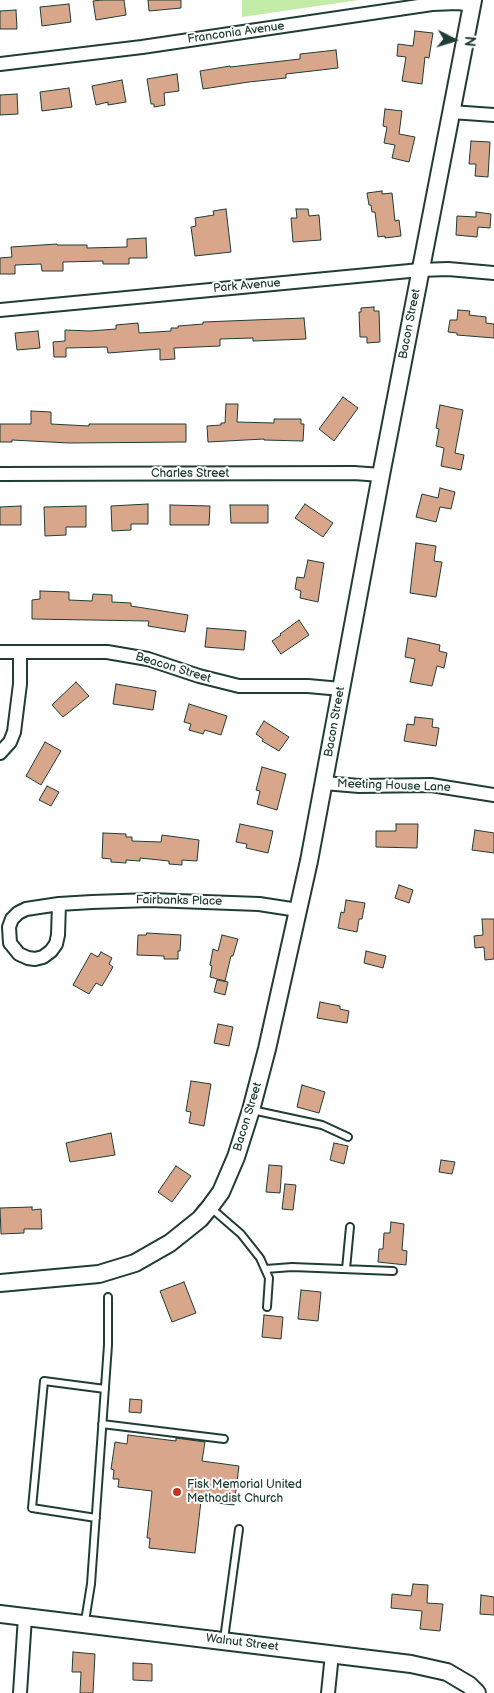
<!DOCTYPE html>
<style>
body{margin:0}
#map{position:relative;width:494px;height:1693px;overflow:hidden;background:#fff;font-family:"Balsamiq Sans",sans-serif}
canvas{display:block}
.north{position:absolute;left:429px;top:15px;width:50px;height:50px;-webkit-text-stroke:4px #fff;paint-order:stroke;rotate:95deg;font-size:14px;font-weight:700;line-height:20px;text-align:center;color:#1f3d34}
.north::after{content:'';display:block;margin:auto;width:18px;height:22px;background:#1f3d34;clip-path:polygon(50% 0,100% 100%,50% 72%,0 100%)}
</style>
<div id="map">
<canvas width="494" height="1693"></canvas>
<div class="north">N</div>
</div>
<script>
const g = document.querySelector('canvas').getContext('2d');
g.lineJoin = 'round';
function fill(path, color) { g.fillStyle = color; g.fill(path, 'evenodd'); }
const shape = rows => new Path2D(rows.map(r => 'M' + r).join(''));
function strokePath(path, color, width, dash) { g.strokeStyle = color; g.lineWidth = width; g.lineCap = dash ? 'butt' : 'round'; g.setLineDash(dash || []); g.stroke(path); }
function write(font, color, halo, rows, align = 'center') {
  g.font = font + ' "Balsamiq Sans",sans-serif'; g.lineWidth = 4; g.setLineDash([]); g.textBaseline = 'middle'; g.strokeStyle = halo; g.fillStyle = color; for (const [text, x, y, turn = 0] of rows) {
    g.save(); g.translate(x, y); g.rotate((+turn || 0) * Math.PI / 180); g.textAlign = isNaN(turn) ? turn : align; if (halo) g.strokeText(text, 0, 0); g.fillText(text, 0, 0); g.restore();
  }
}
fill(shape([
 [242,0,359,0,242,17]
]), '#c3eca8');
const building = shape([
 [102,0,124,0,126,15,96,20,93,1,102,0],
 [148,0,181,0,181,8,149,11,148,0],
 [69,4,71,22,42,26,40,7,69,4],
 [16,10,17,29,0,29,0,11,16,10],
 [415,31,433,33,429,58,425,57,422,84,402,81,406,57,397,56,398,44,413,46,415,31],
 [336,50,338,68,286,74,286,78,249,82,203,89,200,71,230,66,230,67,300,59,300,54,336,50],
 [177,74,179,91,164,93,165,105,154,107,154,104,151,104,147,79,177,74],
 [122,80,126,102,108,105,108,102,96,105,92,86,122,80],
 [69,88,72,107,42,111,40,92,69,88],
 [17,94,18,114,0,115,0,95,17,94],
 [385,109,402,111,399,134,415,137,409,162,392,158,395,145,384,143,387,127,383,126,385,109],
 [471,141,490,142,488,177,475,176,476,164,469,164,471,141],
 [382,191,382,194,392,193,395,221,399,220,401,236,385,238,385,236,378,237,375,212,372,212,371,205,369,205,367,193,382,191],
 [226,209,231,252,195,256,191,227,196,226,195,218,214,215,213,211,226,209],
 [296,209,308,209,309,216,319,215,321,240,293,242,291,218,297,218,296,209],
 [476,212,491,214,490,228,478,227,477,237,456,235,457,216,476,217,476,212],
 [146,238,147,258,129,258,129,264,103,264,103,261,63,262,63,271,42,271,41,264,15,265,15,274,0,274,0,258,12,257,11,247,57,244,57,245,87,245,87,248,127,247,127,239,146,238],
 [374,307,374,311,379,311,380,342,367,343,367,337,360,337,359,312,361,312,361,308,374,307],
 [458,310,470,311,469,315,486,317,486,323,494,324,494,338,457,335,457,333,448,332,450,320,457,320,458,310],
 [304,318,306,339,253,341,253,338,220,339,220,346,174,348,175,359,160,360,160,349,108,353,107,347,66,348,66,357,54,357,53,342,65,341,65,330,90,331,116,329,116,325,138,323,139,333,171,331,171,328,178,328,178,326,203,324,203,322,304,318],
 [38,331,40,348,17,350,15,333,38,331],
 [343,397,358,408,334,441,319,429,343,397],
 [226,404,238,404,237,422,274,423,274,419,301,419,301,424,304,424,303,441,264,440,264,439,208,442,207,426,221,425,221,423,225,423,226,404],
 [440,405,463,410,455,453,464,455,461,470,441,466,444,448,436,446,439,429,436,428,440,405],
 [31,411,51,412,51,424,89,426,89,424,186,424,186,442,69,443,12,440,12,442,0,442,0,424,31,424,31,411],
 [440,488,455,492,451,509,440,507,436,522,416,517,422,494,438,498,440,488],
 [148,504,148,524,131,524,131,530,112,531,111,506,148,504],
 [305,504,333,523,323,537,295,518,305,504],
 [170,505,210,506,209,525,170,525,170,505],
 [230,505,268,505,268,523,231,523,230,505],
 [21,506,21,525,0,525,0,507,21,506],
 [86,506,86,527,66,527,66,535,45,536,44,507,86,506],
 [416,543,436,546,434,561,442,562,436,597,410,593,416,543],
 [308,560,324,563,318,602,300,598,301,591,295,589,297,577,304,578,308,560],
 [40,591,69,592,69,600,92,601,93,594,112,595,112,602,131,603,131,606,188,615,185,632,148,626,149,621,32,619,32,600,40,599,40,591],
 [299,620,309,635,281,654,272,641,281,635,280,634,299,620],
 [207,628,246,631,244,650,205,647,207,628],
 [408,638,440,645,439,651,447,653,444,668,437,666,432,686,410,682,415,659,405,657,408,638],
 [76,682,89,696,63,717,52,705,76,682],
 [116,684,156,691,153,710,113,704,116,684],
 [189,704,227,716,221,735,205,730,203,734,189,730,191,724,184,722,189,704],
 [415,717,433,719,432,727,439,728,436,746,404,741,407,724,414,725,415,717],
 [264,721,289,737,279,751,262,741,263,739,256,734,264,721],
 [45,742,61,751,41,785,26,776,45,742],
 [262,767,286,774,277,810,257,804,260,791,256,790,262,767],
 [47,786,59,792,51,806,39,800,47,786],
 [240,824,273,831,268,853,246,848,247,844,236,842,240,824],
 [396,824,418,824,417,848,376,847,376,831,396,831,396,824],
 [475,830,494,833,494,853,472,850,475,830],
 [103,833,126,834,126,837,132,837,132,841,161,842,162,835,199,840,197,861,182,860,182,865,169,864,169,861,140,858,140,861,126,860,126,863,111,862,111,859,102,858,103,833],
 [399,885,413,890,409,903,395,898,399,885],
 [346,900,365,903,362,919,359,919,357,932,338,928,341,912,344,913,346,900],
 [482,919,494,919,494,959,485,960,484,947,475,948,474,936,483,935,482,919],
 [147,933,181,935,180,951,178,951,178,959,164,959,164,956,137,955,138,935,146,935,147,933],
 [222,935,238,939,233,956,231,956,225,981,210,977,212,966,210,965,213,949,218,951,222,935],
 [366,951,386,956,383,968,364,963,366,951],
 [101,952,112,958,109,964,113,967,102,986,96,983,89,994,73,985,91,953,98,957,101,952],
 [217,980,228,982,225,995,214,992,217,980],
 [320,1002,340,1006,340,1009,349,1011,347,1023,317,1018,320,1002],
 [218,1024,233,1027,229,1046,214,1043,218,1024],
 [191,1081,211,1084,204,1126,189,1123,191,1112,186,1111,191,1081],
 [302,1085,325,1092,319,1113,297,1107,302,1085],
 [111,1133,115,1155,70,1162,66,1143,111,1133],
 [334,1143,348,1146,344,1164,330,1160,334,1143],
 [441,1160,455,1162,452,1174,439,1172,441,1160],
 [269,1165,282,1166,280,1193,266,1192,269,1165],
 [176,1166,191,1176,172,1202,158,1192,176,1166],
 [285,1184,296,1185,293,1210,282,1209,285,1184],
 [32,1207,32,1210,41,1209,42,1229,24,1229,24,1233,1,1234,0,1208,32,1207],
 [391,1222,404,1224,402,1250,407,1251,406,1265,378,1262,379,1249,383,1249,384,1233,390,1233,391,1222],
 [184,1282,196,1313,172,1322,160,1291,184,1282],
 [301,1290,321,1292,318,1321,298,1319,301,1290],
 [264,1315,283,1317,281,1339,262,1337,264,1315],
 [130,1399,142,1400,141,1413,129,1412,130,1399],
 [128,1435,176,1441,176,1438,205,1442,202,1461,239,1466,234,1505,201,1501,195,1553,149,1548,150,1538,147,1538,152,1491,118,1487,119,1479,113,1479,114,1470,111,1469,115,1442,127,1444,128,1435],
 [413,1584,428,1585,427,1603,443,1604,440,1631,420,1629,422,1611,391,1608,392,1594,411,1596,413,1584],
 [481,1595,494,1597,494,1615,480,1614,481,1595],
 [73,1652,95,1654,93,1693,80,1693,81,1672,72,1672,73,1652],
 [133,1663,152,1664,152,1681,133,1680,133,1663]
]);
fill(building, '#d8a68b');
strokePath(building, '#1f3d34', 1);
const service = shape([
 [252,1110,322,1125,348,1137],
 [211,1208,241,1234,260,1258,269,1278,267,1307],
 [266,1269,292,1267,393,1271],
 [346,1269,350,1227],
 [102,1424,224,1439],
 [96,1518,32,1508,44,1381,105,1389],
 [83,1624,86,1615,91,1584,108,1345,108,1297],
 [224,1639,239,1529]
]);
const minor = shape([
 [0,64,142,47,432,4,458,3,472,5],
 [451,112,494,115],
 [0,310,420,270,448,269,494,273],
 [0,474,354,473,381,475],
 [0,652,107,652,148,659,199,676,239,686,308,686,341,689],
 [0,753,10,742,14,732,20,684,20,652],
 [324,783,359,786,431,785,494,795],
 [59,904,58,935,56,944,51,951,43,957,35,959,28,958,19,954,10,943,9,927,12,919,18,913,26,909,59,904,92,902,150,900,259,904,298,910],
 [20,1693,25,1617],
 [328,1693,332,1654]
]);
const tertiary = shape([
 [0,1283,99,1274,135,1263,170,1243,200,1219,210,1207,221,1192,236,1157,251,1110,267,1049,309,861,381,475,473,0],
 [0,1614,411,1664,447,1672,469,1685,477,1693]
]);
strokePath(service, '#1f3d34', 10);
strokePath(minor, '#1f3d34', 16);
strokePath(tertiary, '#1f3d34', 20);
strokePath(service, '#fff', 6);
strokePath(minor, '#fff', 12);
strokePath(tertiary, '#fff', 16);
for (const [x, y, r, color] of [
 [177,1492,5,"#c8321e"]
]) { const dot = new Path2D(); dot.arc(x, y, r, 0, 2 * Math.PI); g.fillStyle = color; g.fill(dot); strokePath(dot, '#fff', 2); }
write('12px', '#1f3d34', '#fff', [
 ["Franconia Avenue",236,33,-8],
 ["Park Avenue",247,286,-5],
 ["Bacon Street",410,324,-79],
 ["Charles Street",190,474],
 ["Beacon Street",173,668,17],
 ["Bacon Street",335,722,-80],
 ["Meeting House Lane",394,786,2],
 ["Fairbanks Place",179,901,1],
 ["Bacon Street",248,1117,-73],
 ["Walnut Street",242,1643,7]
]);
write('12px', '#1f3d34', '#fff', [
 ["Fisk Memorial United",187,1485],
 ["Methodist Church",187,1499]
], 'left');
</script>
